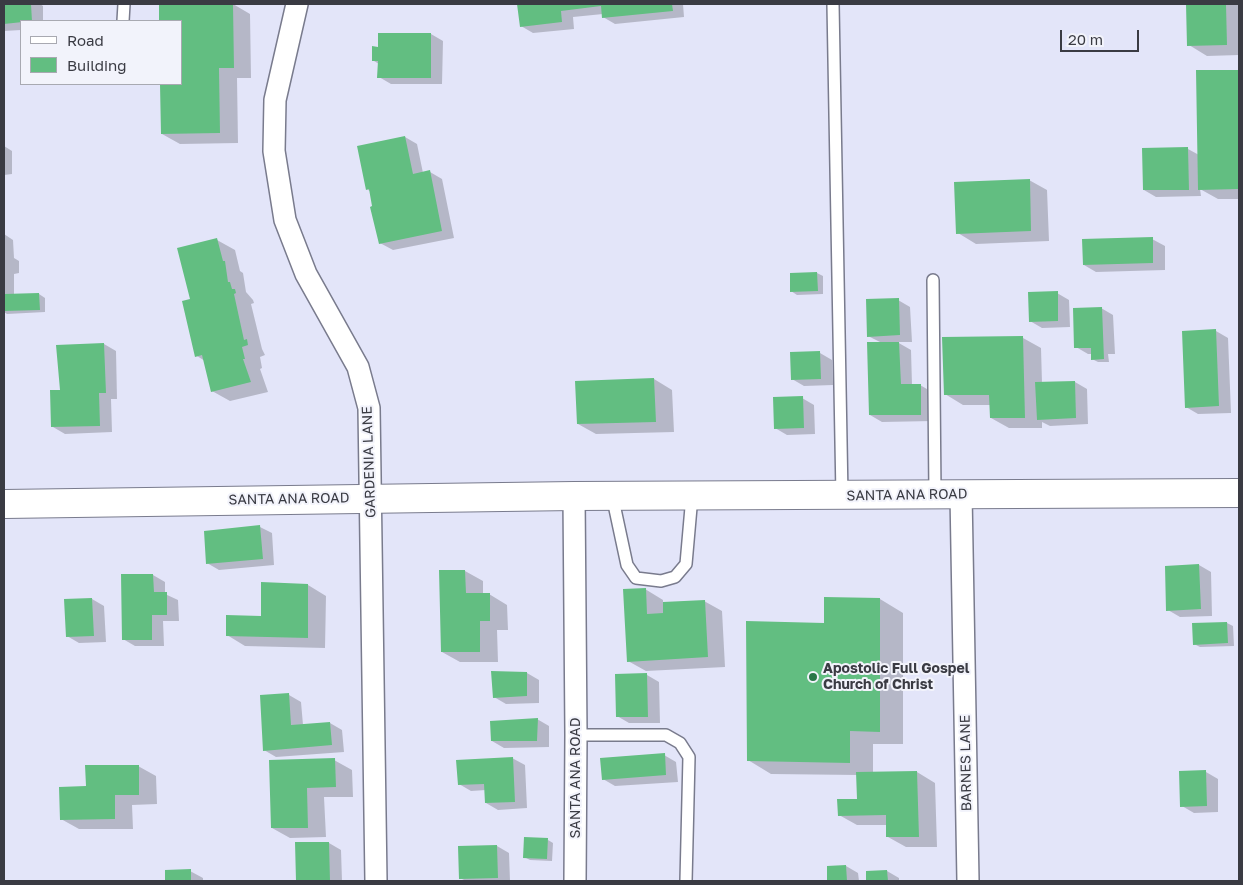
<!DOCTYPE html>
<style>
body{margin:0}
#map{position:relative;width:1243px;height:885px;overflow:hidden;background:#e3e5f9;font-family:"Golos Text",sans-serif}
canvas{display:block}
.frame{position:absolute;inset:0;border:5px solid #3a3b43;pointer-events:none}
.legend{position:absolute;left:20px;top:20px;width:162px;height:65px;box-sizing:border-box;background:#f2f3fb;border:1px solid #a8a9b1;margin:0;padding:6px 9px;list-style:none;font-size:15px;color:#3a3b43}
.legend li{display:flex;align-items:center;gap:10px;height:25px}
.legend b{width:25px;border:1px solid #a8a9b1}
.scale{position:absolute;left:1060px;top:30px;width:79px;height:22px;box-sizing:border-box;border:2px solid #3a3b43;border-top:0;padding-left:6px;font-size:15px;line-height:18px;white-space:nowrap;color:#3a3b43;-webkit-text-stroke:4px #f2f3fb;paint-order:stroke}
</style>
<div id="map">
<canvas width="1243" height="885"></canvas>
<div class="frame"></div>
<ul class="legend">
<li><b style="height:6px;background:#fff"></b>Road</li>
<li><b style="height:14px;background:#62be81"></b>Building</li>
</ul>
<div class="scale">20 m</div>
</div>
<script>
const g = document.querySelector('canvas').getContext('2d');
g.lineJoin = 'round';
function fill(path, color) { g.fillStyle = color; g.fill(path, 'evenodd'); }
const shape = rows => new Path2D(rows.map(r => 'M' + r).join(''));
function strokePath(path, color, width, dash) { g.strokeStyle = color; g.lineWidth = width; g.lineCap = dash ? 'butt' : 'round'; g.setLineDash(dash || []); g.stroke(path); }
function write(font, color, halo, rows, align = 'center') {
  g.font = font + ' "Golos Text",sans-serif'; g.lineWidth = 4; g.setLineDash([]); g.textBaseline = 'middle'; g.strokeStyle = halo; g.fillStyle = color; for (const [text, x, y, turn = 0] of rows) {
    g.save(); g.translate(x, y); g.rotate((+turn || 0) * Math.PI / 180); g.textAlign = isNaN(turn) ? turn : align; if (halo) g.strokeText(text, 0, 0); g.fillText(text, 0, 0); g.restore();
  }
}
fill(shape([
 [4,4,40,4,43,6,43,21,21,21,21,30,4,31],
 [233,4,250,14,251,78,237,78,238,143,180,144,162,134,161,84,181,84,181,21,160,21,160,5],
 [518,4,683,4,684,17,615,24,603,17,603,14,573,17,574,29,533,33,521,26],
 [1187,4,1239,4,1239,55,1207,56,1189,45],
 [431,34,443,41,442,84,391,84,379,77,379,64,374,61,379,48],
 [1239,71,1239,199,1218,199,1200,189,1201,196,1156,197,1144,190,1188,149,1199,155,1198,72],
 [405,137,417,144,423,173,430,172,442,179,454,238,393,250,380,243,371,192,367,189],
 [4,146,12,151,12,174,4,175],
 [1029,180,1047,190,1049,241,976,244,958,233],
 [4,234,13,240,14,258,19,261,19,273,14,274,14,295,39,294,45,298,45,312,7,314,4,312],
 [1152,239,1165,246,1165,270,1096,272,1084,265],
 [217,240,235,250,240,271,243,273,246,292,253,300,254,303,251,304,262,349,265,355,260,357,262,368,260,369,268,392,230,401,212,391,205,361,197,356,191,300],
 [817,273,823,276,823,294,797,295,791,291,791,274],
 [1057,293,1069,300,1070,327,1042,328,1030,321],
 [898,300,910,307,912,342,897,342,911,350,912,385,920,385,932,392,933,421,882,422,870,415,882,343,868,336],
 [1101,308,1113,315,1115,354,1108,354,1109,362,1098,362,1092,359,1092,354,1088,354,1076,347],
 [1216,331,1228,338,1231,413,1198,414,1186,407],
 [944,338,1023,338,1041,348,1042,383,1075,382,1087,389,1088,424,1050,426,1042,422,1042,428,1009,428,991,418,991,405,963,405,945,394],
 [104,344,116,351,117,399,111,399,112,432,65,434,53,427,61,391,57,346],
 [820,353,832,360,833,385,804,386,792,379],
 [654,379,672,390,674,432,596,434,578,424,577,382],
 [802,398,814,405,815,434,787,435,775,428],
 [260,527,272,533,274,565,219,570,207,563],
 [1199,565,1211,572,1212,616,1180,617,1168,610],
 [440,571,465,571,483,581,483,594,489,594,507,605,508,630,497,630,498,662,460,662,442,652],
 [153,575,165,582,165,594,178,600,179,621,163,621,164,646,135,646,123,639],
 [308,585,326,596,325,648,245,646,227,635,263,617],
 [645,589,663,600,663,603,704,601,722,611,725,667,646,671,628,661],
 [92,599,104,606,106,642,79,643,67,636],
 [880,599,903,613,903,744,873,744,873,773,917,772,935,783,937,847,906,847,888,837,887,825,857,825,839,815,858,801,858,775,771,774,748,760,825,624],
 [1227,623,1233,626,1234,646,1200,647,1194,644,1193,624],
 [493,673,527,673,539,680,539,703,506,704,494,697],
 [647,675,659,682,660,723,629,723,617,716],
 [289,695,301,702,303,725,330,723,342,730,344,752,276,757,264,750],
 [537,719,549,726,549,747,504,748,492,741],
 [664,755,676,762,678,782,615,786,603,779],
 [512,758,525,765,527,808,498,810,486,803,486,790,471,791,459,784],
 [334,760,352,770,353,797,324,797,326,837,290,838,272,828,270,761],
 [138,766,156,776,157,804,132,805,133,829,79,829,61,819,87,787],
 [1206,772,1218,779,1218,812,1194,813,1182,806],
 [548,840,553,843,552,861,530,860,524,857],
 [296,843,329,843,341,850,342,881,297,881],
 [497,846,509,853,510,881,466,881,460,878],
 [846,866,858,873,859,881,829,881,828,867],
 [167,871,190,871,203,878,203,881,167,881],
 [887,871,899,878,899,881,867,881,867,872]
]), '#0003');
fill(shape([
 [4,4,31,4,32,21,4,24],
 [159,4,233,4,234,68,219,68,220,133,161,134,160,84,181,84,181,21,159,21],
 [517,4,672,4,673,11,602,18,601,6,561,11,562,22,520,27],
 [1186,4,1226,4,1227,45,1187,46],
 [378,33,431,33,431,78,377,78,378,61,372,61,372,46,378,47],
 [1196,70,1239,70,1239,189,1198,190],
 [405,136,413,174,430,170,442,231,379,244,370,207,372,206,369,189,366,190,357,146],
 [1188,147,1189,190,1143,190,1142,148],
 [1030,179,1031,231,956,234,954,182],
 [1153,237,1153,263,1083,265,1082,239],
 [217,238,223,261,225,261,228,282,230,282,232,289,235,289,236,293,234,294,244,340,247,339,248,345,242,347,245,359,243,359,251,382,211,392,202,355,195,357,182,301,190,299,177,248],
 [817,272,818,291,790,292,790,273],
 [1058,291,1058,321,1029,322,1028,292],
 [39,293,40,310,4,311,4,294],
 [899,298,900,335,867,337,866,299],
 [1102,307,1104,359,1091,360,1091,348,1074,348,1073,308],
 [1216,329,1219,406,1185,408,1182,331],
 [1023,336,1025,418,990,418,989,395,944,395,942,337],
 [867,342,899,342,901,384,921,384,921,415,869,415],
 [104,343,106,393,99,393,100,426,51,427,50,390,60,390,56,345],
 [820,351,821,379,791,380,790,352],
 [654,378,656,422,577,424,575,381],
 [1075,381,1076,418,1037,420,1035,382],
 [803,396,804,428,774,429,773,397],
 [260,525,263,559,206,564,204,531],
 [1199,564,1201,609,1166,611,1165,566],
 [439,570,465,570,466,593,490,593,490,621,480,621,480,652,441,652],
 [121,574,153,574,154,592,167,592,167,615,152,615,152,640,122,640],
 [261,582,308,584,308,638,226,636,226,615,261,616],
 [646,588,647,614,663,613,663,602,705,600,708,657,627,662,623,589],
 [824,597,880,598,880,732,850,731,850,763,747,761,746,621,824,623],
 [92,598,94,636,66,637,64,599],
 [1227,622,1228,643,1193,645,1192,623],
 [491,671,527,672,527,696,493,698],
 [647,673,648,717,616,717,615,674],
 [289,693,291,725,330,722,332,745,263,751,260,695],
 [538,718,537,741,491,741,490,721],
 [665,753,666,775,602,780,600,758],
 [513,757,515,802,485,803,484,784,458,785,456,760],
 [335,758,336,787,307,788,308,828,271,828,269,760],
 [85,765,139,765,139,795,115,795,115,819,60,820,59,787,86,786],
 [1206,770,1207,806,1180,807,1179,771],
 [917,771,919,837,886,837,886,815,838,816,837,799,857,799,856,772],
 [524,837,548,838,547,859,523,858],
 [295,842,329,842,330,881,296,881],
 [497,845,498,878,459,879,458,846],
 [846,865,847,881,827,881,827,866],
 [191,869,191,881,165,881,165,870],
 [887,870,888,881,866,881,866,871]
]), '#62be81');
const lane = shape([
 [833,4,842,496],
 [123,21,124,4],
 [933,280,935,494],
 [612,495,627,565,636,578,661,581,675,577,686,564,692,496],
 [576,735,666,735,680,743,689,757,686,881]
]);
const street = shape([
 [297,4,275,100,274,151,285,220,306,274,358,367,369,408,376,881],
 [961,494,968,881],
 [574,496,576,735,575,881]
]);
const secondary = shape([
 [4,504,574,496,1239,493]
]);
strokePath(lane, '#797b8d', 14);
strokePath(street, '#797b8d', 24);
strokePath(secondary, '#797b8d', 30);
strokePath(lane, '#fff', 11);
strokePath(street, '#fff', 21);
strokePath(secondary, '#fff', 28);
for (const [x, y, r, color] of [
 [813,677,5,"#287747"]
]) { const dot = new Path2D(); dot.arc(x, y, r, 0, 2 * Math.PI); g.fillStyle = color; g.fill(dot); strokePath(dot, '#f2f3fb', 2); }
write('14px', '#3a3b43', '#f2f3fb', [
 ["GARDENIA LANE",369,462,-92],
 ["SANTA ANA ROAD",907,495,-1],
 ["SANTA ANA ROAD",289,499,-1],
 ["BARNES LANE",966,763,-91],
 ["SANTA ANA ROAD",576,778,-90]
]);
write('bold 14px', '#3a3b43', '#f2f3fb', [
 ["Apostolic Full Gospel",823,669],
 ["Church of Christ",823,685]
], 'left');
</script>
